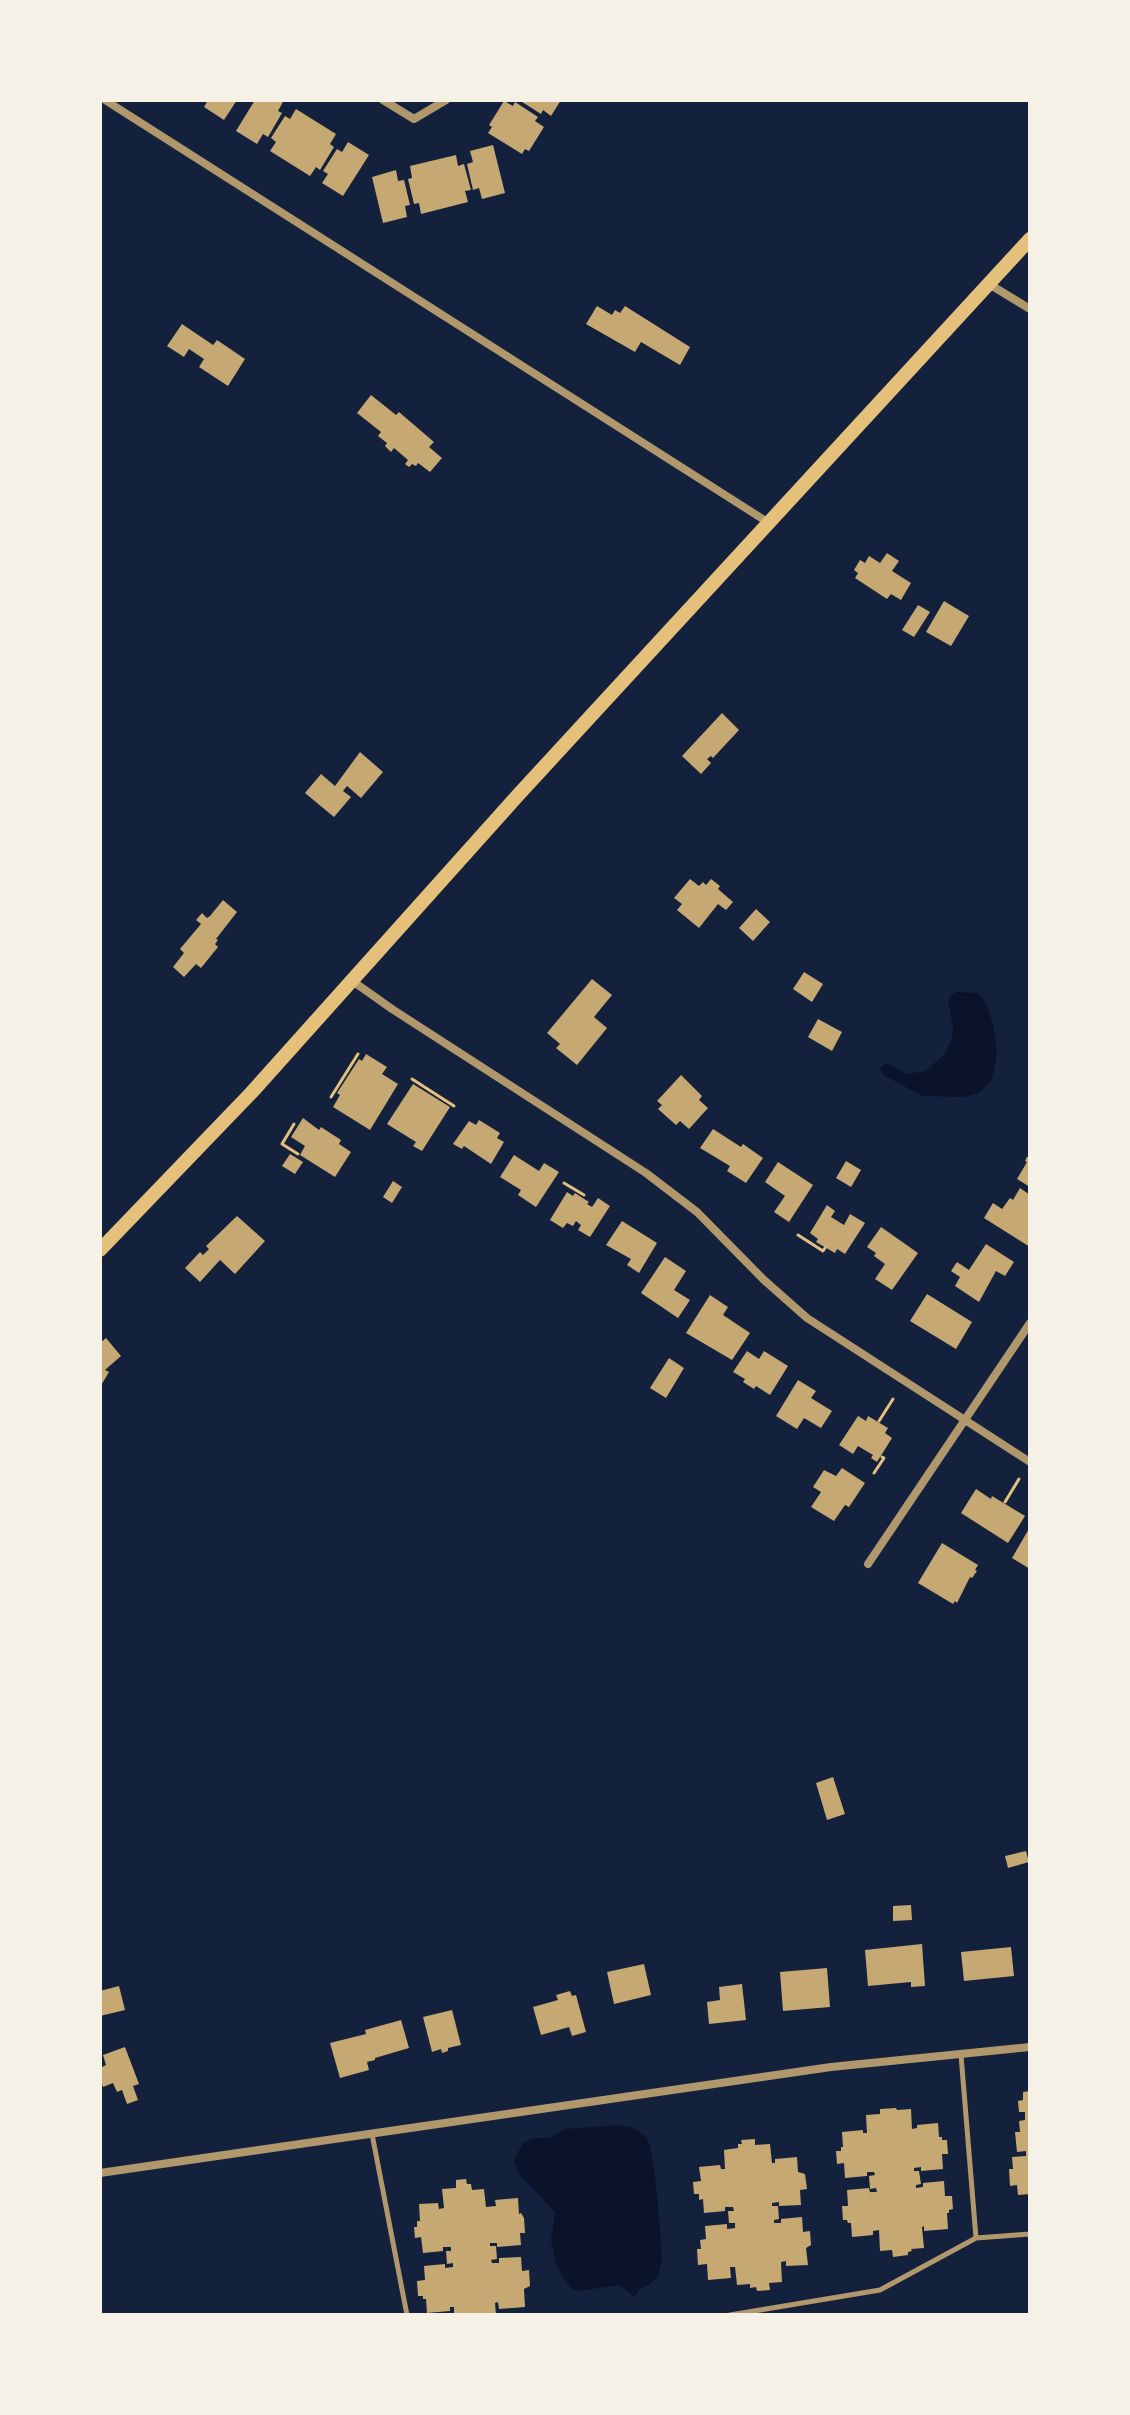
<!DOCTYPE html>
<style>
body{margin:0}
#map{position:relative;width:1130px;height:2415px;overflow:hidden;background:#14213d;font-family:"PT Sans Narrow",sans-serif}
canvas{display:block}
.frame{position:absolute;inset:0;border:102px solid #f6f1e7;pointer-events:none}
</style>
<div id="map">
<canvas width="1130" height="2415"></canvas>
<div class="frame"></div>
</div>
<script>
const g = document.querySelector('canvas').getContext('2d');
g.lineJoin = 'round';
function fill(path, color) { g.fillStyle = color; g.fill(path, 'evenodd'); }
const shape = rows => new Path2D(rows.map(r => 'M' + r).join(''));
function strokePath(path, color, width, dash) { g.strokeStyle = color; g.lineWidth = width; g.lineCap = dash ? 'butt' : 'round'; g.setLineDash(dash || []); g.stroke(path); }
fill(shape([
 [957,992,978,993,985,1001,993,1023,997,1049,995,1067,991,1081,984,1088,977,1094,963,1097,922,1096,882,1074,880,1068,886,1063,907,1074,925,1071,943,1056,951,1041,953,1029,948,1000,952,994],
 [617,2125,631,2127,646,2136,650,2146,655,2175,659,2217,662,2260,658,2277,649,2285,639,2289,637,2294,633,2296,619,2285,579,2291,571,2288,566,2282,556,2265,551,2240,555,2212,518,2173,514,2160,523,2143,532,2138,550,2138,565,2129]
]), '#0b132b');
fill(shape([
 [208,100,237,100,224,120,204,107],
 [255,100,284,100,278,111,282,113,268,137,263,134,257,144,236,131],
 [519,100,561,100,551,116,543,110,541,114],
 [504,101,513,106,515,102,538,117,535,121,544,127,529,151,525,149,522,154,488,133,492,127,489,125],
 [296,109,336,134,330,144,334,147,320,170,316,167,310,176,270,151,276,142,271,138,285,116,290,119],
 [348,142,369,155,343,196,322,183,328,174,323,171,337,149,342,152],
 [493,145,505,193,482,199,479,188,473,190,467,164,473,162,470,151],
 [456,155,458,166,464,164,471,190,465,191,468,202,421,214,419,203,414,204,408,179,412,178,410,166],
 [396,170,398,181,404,180,410,205,405,206,407,217,383,223,372,177],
 [597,306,612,315,615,310,620,313,625,306,690,347,680,365,641,342,635,352,586,324],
 [182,324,213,345,217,340,245,359,228,386,199,367,204,359,189,349,184,357,167,346],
 [371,395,396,415,399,412,434,442,429,447,442,458,430,472,418,463,416,466,412,464,409,467,405,464,408,460,394,448,391,452,385,446,387,443,378,436,381,432,357,413],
 [887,553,899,561,892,571,911,583,901,600,891,594,887,599,855,578,858,573,854,570,860,560,865,563,869,556,880,563],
 [944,601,969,616,951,646,926,632],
 [918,605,930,612,914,637,902,630],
 [722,713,739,730,713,758,711,756,707,759,711,763,701,774,682,756],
 [360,752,383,772,361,798,347,786,343,791,351,797,334,817,305,793,321,774,335,786],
 [690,879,699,886,703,882,706,885,711,879,720,886,718,889,733,902,726,910,718,904,699,928,677,910,682,904,674,898],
 [223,900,237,912,216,939,218,940,215,944,218,947,201,968,196,964,184,977,173,967,184,953,180,949,201,924,196,920,202,913,207,918,210,916],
 [756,909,770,922,753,941,739,928],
 [804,972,823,984,812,1002,793,989],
 [592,979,612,995,594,1017,607,1028,577,1065,556,1048,560,1044,547,1033],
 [818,1019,842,1032,832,1051,808,1037],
 [366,1054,387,1067,382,1074,398,1084,370,1130,333,1107,340,1095,337,1093,359,1059,362,1061],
 [681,1075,702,1096,699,1100,708,1108,689,1129,680,1121,676,1125,658,1109,662,1105,657,1101],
 [413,1084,450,1107,422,1151,413,1146,416,1142,387,1124],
 [303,1118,319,1130,321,1127,341,1140,339,1144,351,1152,335,1177,300,1155,305,1146,291,1137],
 [479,1120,500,1133,497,1138,504,1142,491,1164,464,1146,462,1149,453,1144,469,1121,476,1125],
 [713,1129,741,1147,743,1144,763,1158,746,1183,727,1171,730,1166,700,1148],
 [290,1154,303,1162,295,1174,282,1166],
 [514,1155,539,1171,544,1163,559,1172,536,1207,518,1195,521,1190,500,1177],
 [1027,1157,1030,1157,1030,1187,1017,1179,1027,1162,1025,1161],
 [846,1161,861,1170,851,1187,836,1178],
 [778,1162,813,1185,789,1222,774,1212,785,1196,765,1182],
 [393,1181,402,1187,392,1203,383,1197],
 [1020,1188,1030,1195,1030,1247,984,1218,993,1203,1002,1209,1010,1198,1013,1200],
 [567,1192,573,1196,575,1193,589,1202,587,1204,592,1207,598,1198,610,1206,590,1237,578,1230,581,1225,576,1221,573,1226,567,1223,563,1228,550,1220],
 [827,1205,835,1211,831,1217,844,1225,850,1214,865,1223,845,1254,837,1249,835,1253,816,1242,818,1239,810,1233],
 [237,1216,265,1241,235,1274,220,1260,200,1282,185,1268,200,1252,203,1255,209,1249,206,1246],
 [622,1221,657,1243,639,1273,627,1265,631,1259,606,1245],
 [881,1227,918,1253,892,1290,875,1279,885,1264,874,1256,876,1253,867,1247],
 [986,1244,1014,1262,1005,1276,996,1271,979,1302,955,1286,960,1277,951,1271,957,1262,969,1270],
 [665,1257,686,1271,674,1290,690,1300,678,1318,641,1293],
 [927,1294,972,1322,956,1349,910,1321],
 [710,1295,728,1307,723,1315,750,1333,732,1360,686,1333],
 [106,1338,121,1356,105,1370,109,1372,100,1387,100,1343],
 [747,1351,759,1359,764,1351,788,1366,770,1395,756,1386,754,1389,743,1382,745,1379,733,1372],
 [669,1358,684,1368,666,1398,650,1388],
 [798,1380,816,1391,811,1398,832,1411,821,1428,804,1418,797,1429,776,1416],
 [858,1416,866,1421,868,1416,888,1428,885,1433,892,1438,877,1462,871,1458,873,1455,858,1446,853,1454,839,1445],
 [842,1468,865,1483,849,1507,845,1505,834,1521,811,1507,821,1492,813,1487,824,1470,836,1476],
 [976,1489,991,1499,992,1496,1025,1516,1008,1543,961,1513],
 [1030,1527,1030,1569,1012,1558],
 [942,1543,978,1565,975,1570,977,1571,972,1578,970,1577,957,1603,955,1601,953,1604,918,1583],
 [833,1777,845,1814,827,1820,816,1783],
 [1026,1851,1029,1862,1008,1868,1005,1856],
 [911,1905,912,1920,893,1921,893,1906],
 [922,1944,925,1986,911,1987,911,1982,868,1986,865,1950],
 [1011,1947,1014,1976,964,1981,961,1952],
 [644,1964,651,1995,614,2004,607,1972],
 [827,1968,830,2007,783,2011,780,1972],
 [742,1984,746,2020,709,2024,707,2002,720,2000,719,1987],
 [119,1986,125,2010,100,2016,100,1991],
 [570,1991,572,1996,576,1995,586,2032,572,2036,569,2027,541,2035,533,2007,558,2000,556,1995],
 [452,2010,461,2045,448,2048,448,2051,442,2053,441,2049,432,2052,423,2017],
 [401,2020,409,2048,375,2058,375,2060,367,2062,369,2070,340,2078,330,2043,366,2034,365,2030],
 [125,2047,139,2084,133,2086,138,2100,127,2104,122,2090,117,2092,113,2083,103,2087,100,2079,100,2068,106,2065,103,2055],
 [1030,2091,1030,2194,1018,2195,1017,2185,1010,2186,1009,2169,1013,2169,1012,2157,1026,2156,1026,2151,1017,2152,1015,2132,1020,2132,1019,2121,1025,2120,1025,2112,1019,2112,1018,2101,1023,2100,1023,2092],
 [896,2108,897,2110,911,2109,912,2129,917,2128,917,2125,938,2123,939,2137,942,2137,942,2140,947,2140,948,2154,942,2154,943,2169,921,2171,921,2167,914,2168,914,2171,919,2171,921,2184,916,2185,916,2188,923,2187,923,2183,944,2181,945,2196,952,2196,953,2209,949,2210,949,2213,947,2213,948,2229,924,2231,924,2226,922,2227,924,2248,911,2249,912,2251,908,2252,908,2255,893,2257,892,2250,880,2251,879,2230,873,2231,873,2235,852,2237,851,2223,848,2223,847,2220,843,2220,842,2206,848,2206,847,2190,869,2188,871,2197,870,2192,877,2192,876,2188,870,2189,869,2176,875,2175,874,2172,867,2172,867,2176,845,2178,844,2163,837,2164,836,2151,841,2151,841,2147,843,2147,842,2132,863,2130,863,2133,867,2133,866,2115,880,2114,880,2109],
 [755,2139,755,2145,770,2144,772,2163,775,2163,775,2159,797,2157,798,2172,805,2174,807,2189,800,2190,801,2205,779,2206,779,2202,772,2203,772,2206,778,2206,779,2219,774,2220,774,2223,781,2223,781,2219,802,2217,803,2232,810,2231,811,2245,806,2248,808,2265,786,2266,786,2261,781,2262,782,2282,769,2283,770,2290,757,2291,756,2287,750,2288,750,2284,737,2285,735,2267,730,2267,731,2278,708,2280,707,2264,698,2265,697,2249,701,2249,700,2240,706,2239,705,2226,727,2224,727,2229,735,2228,735,2223,729,2223,728,2211,734,2211,733,2207,725,2207,725,2211,704,2213,703,2199,699,2200,699,2194,694,2194,693,2182,701,2181,699,2167,720,2165,721,2169,725,2169,724,2150,738,2148,738,2144,742,2144,741,2140],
 [466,2179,467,2184,471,2184,472,2190,484,2189,486,2207,496,2206,495,2200,518,2198,519,2214,521,2213,524,2218,525,2233,520,2233,521,2245,497,2247,497,2243,490,2243,490,2246,496,2246,497,2259,491,2260,492,2263,499,2263,499,2258,521,2257,522,2271,529,2270,530,2286,524,2289,525,2307,499,2309,498,2302,495,2303,496,2315,454,2315,454,2307,450,2307,450,2311,427,2313,426,2299,423,2299,423,2296,418,2296,417,2281,425,2280,424,2266,445,2264,445,2268,453,2267,453,2263,447,2264,446,2251,451,2251,451,2247,443,2247,443,2251,423,2253,421,2237,415,2238,414,2227,417,2227,417,2221,420,2221,419,2204,438,2203,439,2209,444,2208,442,2189,456,2188,456,2180]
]), '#c6a872');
strokePath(shape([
 [412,1079,454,1106],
 [331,1097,358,1054],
 [294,1124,282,1144,298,1154],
 [564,1183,584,1195],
 [798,1235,823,1251,825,1248],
 [879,1421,893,1399],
 [874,1473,884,1458,882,1457],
 [1005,1502,1019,1479]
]), '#e5c07b', 3);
strokePath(shape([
 [961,2055,976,2238],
 [372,2134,407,2315],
 [730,2315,880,2290,976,2238,1030,2234]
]), '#b1986c', 5);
strokePath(shape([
 [105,100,769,523],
 [383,100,414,119,446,100],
 [989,284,1030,309],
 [351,980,392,1009,646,1173,697,1212,764,1280,807,1318,1030,1462],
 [868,1564,1030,1323],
 [100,2173,831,2067,1030,2047]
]), '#b1986c', 8);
strokePath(shape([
 [100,1250,252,1092,519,794,1030,239]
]), '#e5c07b', 14);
</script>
